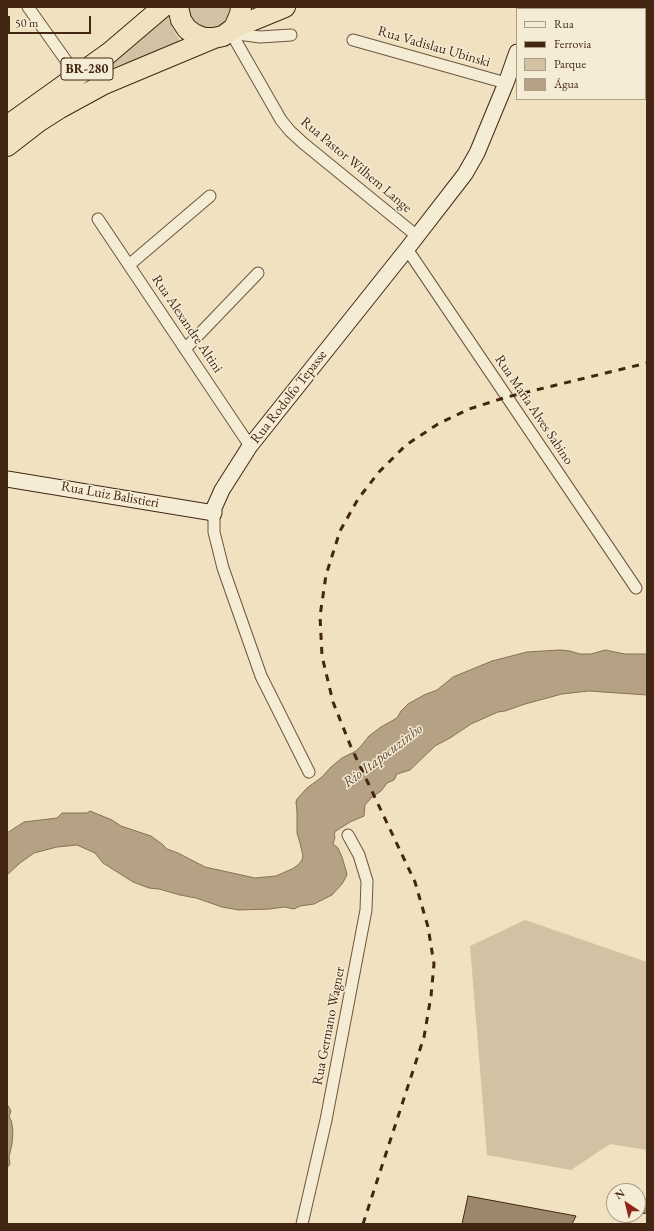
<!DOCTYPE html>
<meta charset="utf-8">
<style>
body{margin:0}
#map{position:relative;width:654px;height:1231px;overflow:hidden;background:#f0e1c0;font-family:"EB Garamond",serif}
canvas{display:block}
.frame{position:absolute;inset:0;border:8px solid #422611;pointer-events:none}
.legend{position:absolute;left:516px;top:8px;width:130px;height:92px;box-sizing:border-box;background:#f5ecd6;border:1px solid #ad9d87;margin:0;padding:5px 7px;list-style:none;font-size:12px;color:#422611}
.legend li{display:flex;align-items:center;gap:8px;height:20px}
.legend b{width:20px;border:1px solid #ad9d87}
.north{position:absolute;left:606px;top:1183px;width:40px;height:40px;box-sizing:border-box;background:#f5ecd6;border:1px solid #ad9d87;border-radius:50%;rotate:325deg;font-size:11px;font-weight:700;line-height:16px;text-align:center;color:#422611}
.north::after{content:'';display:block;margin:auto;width:14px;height:18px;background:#8f2418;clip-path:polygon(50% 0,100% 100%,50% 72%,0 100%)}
.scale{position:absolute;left:8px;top:16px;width:83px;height:18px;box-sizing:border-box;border:2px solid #422611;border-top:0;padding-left:5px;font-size:12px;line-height:14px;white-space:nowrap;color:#422611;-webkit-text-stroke:3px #f5ecd6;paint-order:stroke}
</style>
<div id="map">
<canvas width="654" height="1231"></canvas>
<div class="frame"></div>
<ul class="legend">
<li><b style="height:5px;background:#f5ecd6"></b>Rua</li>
<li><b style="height:5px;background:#422611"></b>Ferrovia</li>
<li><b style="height:11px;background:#d2c1a2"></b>Parque</li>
<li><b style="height:11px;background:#b5a184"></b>Água</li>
</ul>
<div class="north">N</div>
<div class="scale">50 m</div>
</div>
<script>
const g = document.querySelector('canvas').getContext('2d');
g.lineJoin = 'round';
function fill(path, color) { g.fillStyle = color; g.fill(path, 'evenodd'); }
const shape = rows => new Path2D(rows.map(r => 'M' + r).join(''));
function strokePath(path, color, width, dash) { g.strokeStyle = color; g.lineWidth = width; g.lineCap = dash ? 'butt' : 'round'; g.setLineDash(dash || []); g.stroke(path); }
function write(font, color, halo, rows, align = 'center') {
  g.font = font + ' "EB Garamond",serif'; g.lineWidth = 3; g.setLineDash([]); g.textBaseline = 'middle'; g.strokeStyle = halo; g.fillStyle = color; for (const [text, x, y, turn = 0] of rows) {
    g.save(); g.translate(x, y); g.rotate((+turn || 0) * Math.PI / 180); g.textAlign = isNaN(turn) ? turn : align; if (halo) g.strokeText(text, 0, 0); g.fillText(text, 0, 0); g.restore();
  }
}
fill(shape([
 [185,7,231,7,228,17,223,23,216,27,209,29,201,28,195,24],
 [169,11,169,20,172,27,180,41,186,47,125,63,91,76],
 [525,920,647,962,647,1150,610,1144,571,1170,487,1155,470,946]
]), '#d2c1a2');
const water = shape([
 [560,650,570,651,580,654,591,654,605,650,625,654,647,654,647,695,589,691,562,694,525,704,505,711,498,712,471,724,450,738,435,746,410,770,397,774,394,780,387,783,381,791,372,797,365,805,364,816,350,822,336,831,334,834,335,837,333,844,338,848,342,857,347,874,346,877,342,884,332,895,314,904,300,906,294,909,284,907,270,909,239,910,222,907,196,898,180,895,159,889,149,888,133,882,103,863,95,853,77,845,57,847,34,853,20,863,7,875,7,833,24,822,57,818,62,813,87,813,90,811,112,820,121,826,151,836,162,844,167,849,178,853,205,867,255,878,276,876,292,869,298,865,302,860,303,856,300,843,297,833,297,812,296,802,297,799,307,788,322,777,331,767,342,758,356,751,361,746,369,736,381,727,397,718,401,711,408,704,424,695,437,690,453,677,492,661,527,652,560,650],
 [7,1104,11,1111,9,1117,11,1120,13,1130,12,1144,9,1157,10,1164,7,1168,7,1104]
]);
fill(water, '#b5a184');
strokePath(water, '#877056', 1);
const building = shape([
 [468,1196,576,1216,572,1224,462,1224,468,1196],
 [638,1199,647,1199,647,1213,638,1214,638,1199]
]);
fill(building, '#9c876c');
strokePath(building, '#422611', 1);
const lane = shape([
 [551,9,553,7]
]);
const street = shape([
 [28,7,77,76],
 [230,31,281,120,290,131,303,143,417,236],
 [231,33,260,37,291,35],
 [353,40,506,83],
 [98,219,250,446],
 [407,249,636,588],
 [129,265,210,196],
 [185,349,258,273],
 [214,513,214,532,223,568,261,676,309,772],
 [302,1224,326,1120,366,910,367,881,359,855,348,835]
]);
const secondary = shape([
 [532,9,533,7],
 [7,479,214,513,214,508,222,490,250,446,407,249,465,174,477,153,506,83,517,52]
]);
const highway = shape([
 [178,7,181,20,187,29,194,34,204,38,214,38],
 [234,28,240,14,241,7],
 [7,126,109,53,163,7],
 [7,146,38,122,60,108,104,84,214,38,223,36,234,28,285,7]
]);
strokePath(lane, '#6e553d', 8);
strokePath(street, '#6e553d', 13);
strokePath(secondary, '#422611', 17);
strokePath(highway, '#422611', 22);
strokePath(lane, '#f5ecd6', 5.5);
strokePath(street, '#f5ecd6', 11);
strokePath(secondary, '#f5ecd6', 15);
strokePath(highway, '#f0e1c0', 20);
strokePath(shape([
 [363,1224,424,1037,431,996,434,964,428,927,415,882,351,747,333,702,322,656,320,616,326,575,340,531,358,499,379,472,406,445,438,424,469,409,507,397,647,363]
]), '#422611', 3, [7, 7]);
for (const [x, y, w] of [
 [87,69,52]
]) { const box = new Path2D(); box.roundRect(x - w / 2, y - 11, w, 22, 3); g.fillStyle = '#f5ecd6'; g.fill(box); strokePath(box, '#422611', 1); }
write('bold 13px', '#422611', null, [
 ["BR-280",87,69]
]);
write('14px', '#422611', '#f5ecd6', [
 ["Rua Vadislau Ubinski",434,47,16],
 ["Rua Pastor Wilhem Lange",356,165,40],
 ["Rua Alexandre Altini",187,324,56],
 ["Rua Rodolfo Tepasse",289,397,-52],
 ["Rua Maria Alves Sabino",534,410,56],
 ["Rua Luiz Balistieri",110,495,10],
 ["Rua Germano Wagner",329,1026,-79]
]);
write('italic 15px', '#644b34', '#f5ecd6', [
 ["Rio Itapocuzinho",383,756,-37]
]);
</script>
